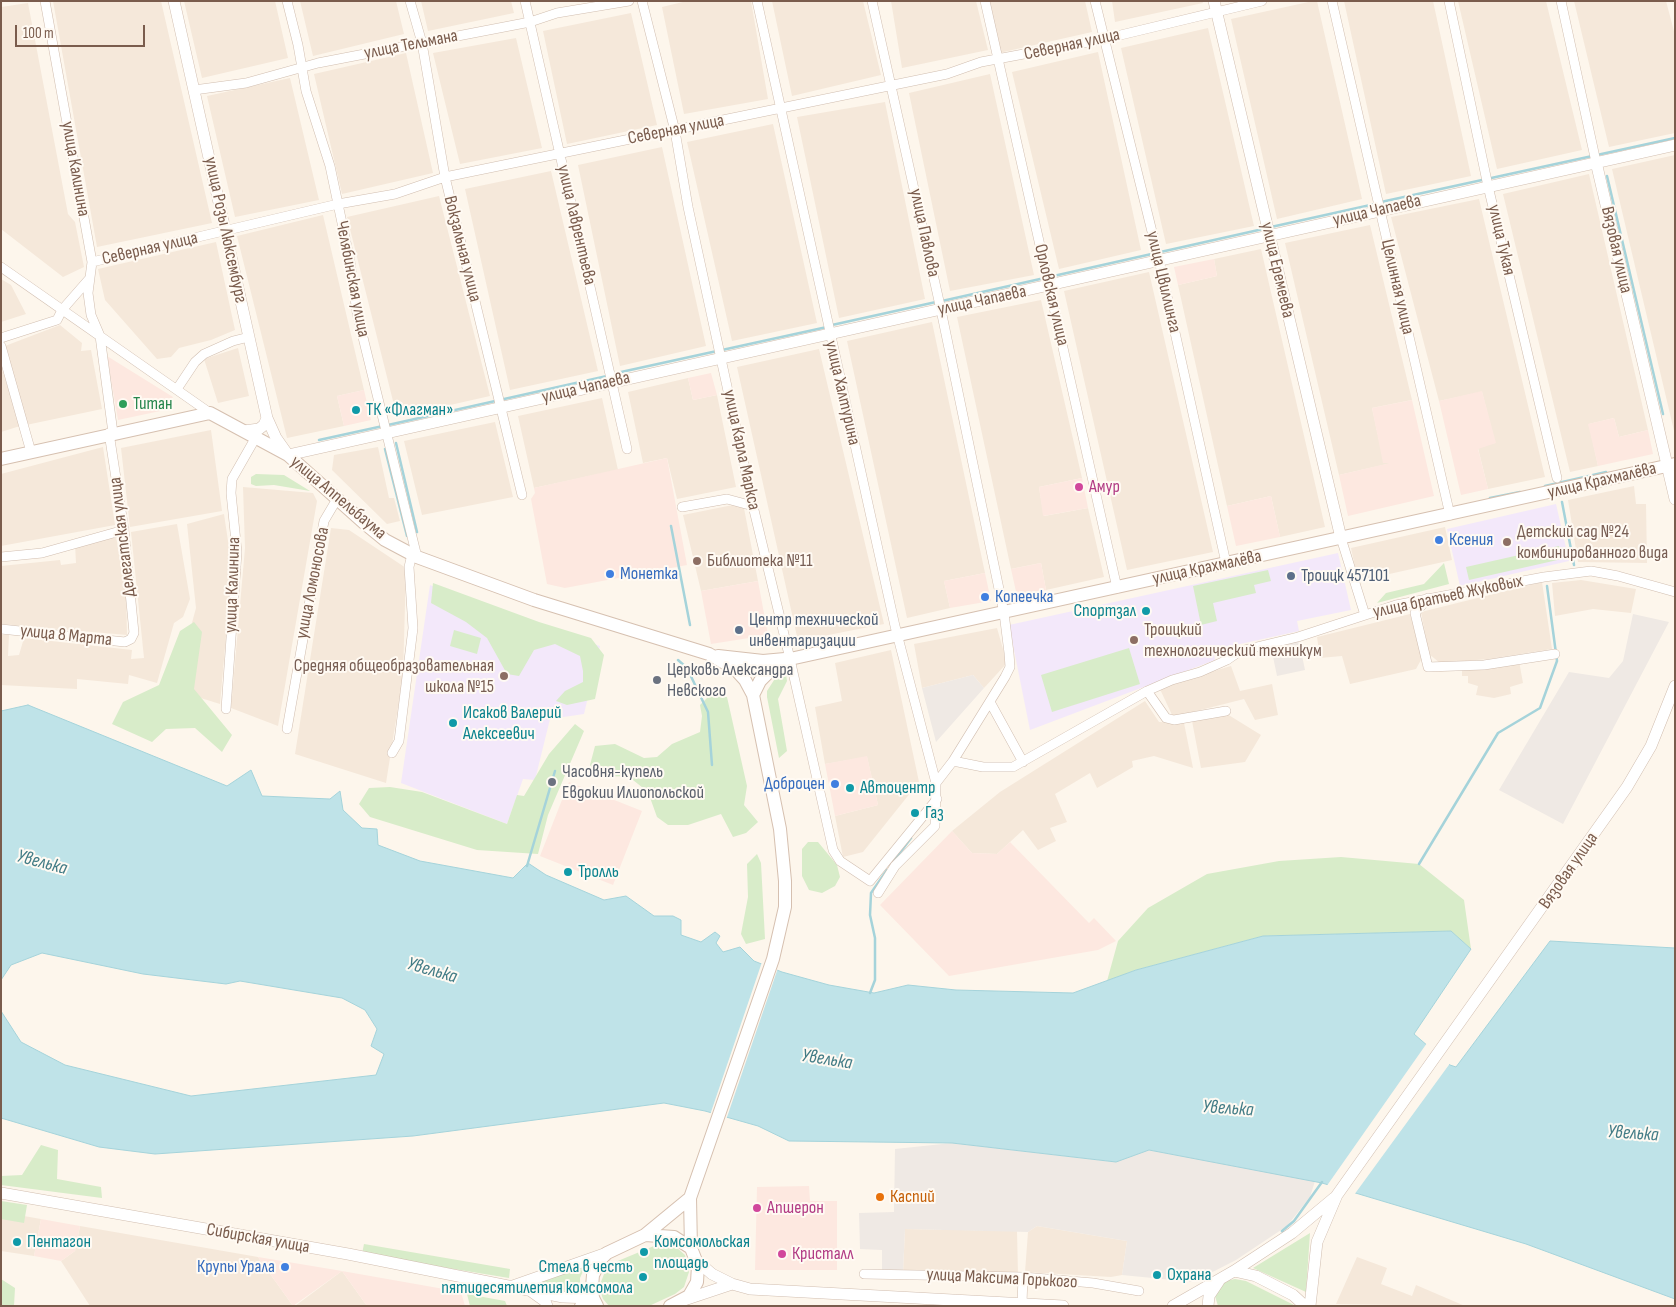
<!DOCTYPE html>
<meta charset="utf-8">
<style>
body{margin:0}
#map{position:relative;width:1676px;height:1307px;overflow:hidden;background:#fdf6ec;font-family:"Sofia Sans Condensed",sans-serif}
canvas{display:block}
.frame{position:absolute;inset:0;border:2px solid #7a5c4d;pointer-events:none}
.scale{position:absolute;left:15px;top:25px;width:130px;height:22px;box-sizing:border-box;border:2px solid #7a5c4d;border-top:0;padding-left:6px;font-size:15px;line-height:18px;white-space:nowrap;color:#7a5c4d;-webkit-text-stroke:4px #fffaf3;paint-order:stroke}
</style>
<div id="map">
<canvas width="1676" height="1307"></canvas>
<div class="frame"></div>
<div class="scale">100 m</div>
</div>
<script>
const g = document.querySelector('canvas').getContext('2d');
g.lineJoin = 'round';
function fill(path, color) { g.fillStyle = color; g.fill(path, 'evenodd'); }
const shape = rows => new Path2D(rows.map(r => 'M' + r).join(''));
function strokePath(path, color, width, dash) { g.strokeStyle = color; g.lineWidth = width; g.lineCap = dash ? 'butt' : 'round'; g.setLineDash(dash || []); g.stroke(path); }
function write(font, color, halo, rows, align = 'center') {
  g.font = font + ' "Sofia Sans Condensed",sans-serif'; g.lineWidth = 4; g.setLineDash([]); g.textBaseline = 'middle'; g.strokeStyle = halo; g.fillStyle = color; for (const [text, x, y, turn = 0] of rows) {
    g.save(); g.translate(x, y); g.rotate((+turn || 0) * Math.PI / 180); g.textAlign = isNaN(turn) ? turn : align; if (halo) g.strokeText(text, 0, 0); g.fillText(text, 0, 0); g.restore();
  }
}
fill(shape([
 [53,1,161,1,212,223,97,247],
 [184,1,275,1,288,58,202,78],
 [300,1,396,1,404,34,313,56],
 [421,1,511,1,514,13,428,31],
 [687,1,751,1,768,99,684,114,662,7],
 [772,1,863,1,881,75,792,96],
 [891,1,976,1,988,50,902,68],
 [989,1,1085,1,1092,32,999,53],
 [1112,1,1202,1,1203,3,1115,22],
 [1313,1,1317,1,1362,199,1277,219,1231,19],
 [1344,1,1433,1,1471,176,1386,194],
 [1458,1,1546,1,1582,150,1497,169],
 [1574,1,1666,1,1675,35,1675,133,1609,147],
 [28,3,68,214,75,222,84,267,63,277,1,229,1,7],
 [631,13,657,125,567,144,543,31],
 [1208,28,1254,226,1166,244,1121,48],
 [516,38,542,148,460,164,433,53],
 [1098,52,1141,250,1059,269,1012,72],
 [406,53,433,173,342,194,314,74],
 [990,74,1034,275,950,291,909,93],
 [290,78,319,200,235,217,207,96],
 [885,102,925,299,839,318,797,117],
 [773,124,817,323,732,341,687,142],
 [662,147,706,346,620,366,578,165],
 [1675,155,1675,435,1612,169],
 [551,171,598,371,510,390,465,189],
 [1589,174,1648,430,1619,437,1614,418,1589,424,1598,466,1570,472,1503,194],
 [439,196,490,396,397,417,347,217],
 [1479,199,1545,477,1488,489,1478,448,1495,443,1482,392,1439,401,1391,217],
 [323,215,364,390,337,396,344,426,287,438,237,236],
 [1370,225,1412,400,1372,408,1384,463,1396,462,1339,475,1285,243],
 [216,242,235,330,211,340,179,348,171,357,157,359,105,300,98,269],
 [1261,249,1325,527,1280,537,1271,496,1227,506,1178,285,1217,276,1214,259],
 [1149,272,1213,552,1127,570,1064,291],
 [1,279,11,285,26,314,1,322],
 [1041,300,1082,478,1039,487,1044,516,1088,508,1104,577,1046,590,1041,563,1011,569,957,317],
 [932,322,985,573,944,581,950,608,907,618,847,341],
 [60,325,82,343,81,351,91,350,102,409,26,425,5,346],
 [238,348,249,396,218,403,204,359],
 [819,349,884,624,798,641,737,367],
 [1,366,20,426,1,432],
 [688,378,693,400,717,395,736,487,677,499,667,458,643,463,628,392],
 [602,398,618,470,534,488,518,416],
 [495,422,513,497,422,515,404,441],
 [211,430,222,511,130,527,121,448],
 [103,447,115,525,1,546,1,474],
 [378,447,389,498,394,498,400,521,387,524,332,470,334,455],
 [1634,486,1636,504,1646,504,1647,563,1578,562,1568,500],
 [243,487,313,493,317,501,278,726,231,708,245,548],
 [743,503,758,581,701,591,683,515],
 [224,514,232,568,220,704,191,695,190,630,196,608,187,524],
 [177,524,190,599,183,617,174,623,157,683,129,675,128,684,77,679,77,689,1,685,1,635,9,635,8,656,19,655,24,638,132,650,131,659,144,658,131,532],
 [1445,527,1452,560,1358,581,1351,548],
 [331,528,349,530,406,568,403,676,386,783,295,754],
 [116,537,126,586,127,635,1,624,1,566,60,560,61,565,76,563,75,544],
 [1581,580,1636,589,1631,613,1593,609,1555,616,1552,583],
 [1542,582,1552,649,1489,659,1440,663,1429,654,1421,612],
 [1410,614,1422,658,1416,669,1350,684,1342,656,1320,658,1317,637],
 [997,628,1007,663,984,688,973,675,922,688,914,644],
 [891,650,919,782,863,852,843,857,835,816,878,805,867,757,825,764,815,707,842,701,835,663],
 [1519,661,1523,683,1510,687,1511,694,1494,698,1476,695,1478,686,1468,683,1468,676,1462,676,1462,668],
 [1231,666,1240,691,1272,684,1278,715,1255,720,1244,699,1173,717,1159,687],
 [1145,701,1159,722,1184,723,1193,768,1154,756,1132,761,1133,767,1097,788,1090,773,1055,794,1067,822,1050,828,1056,841,1038,850,1023,830,997,854,972,853,952,831,1000,792],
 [1227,714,1261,735,1245,762,1201,768,1192,721],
 [1,1212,41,1219,34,1256,1,1251],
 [80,1226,258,1257,293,1306,90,1306,61,1261,75,1251],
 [1037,1226,1127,1241,1122,1275,1111,1277,1025,1272,1028,1232],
 [905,1229,1017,1231,1018,1274,903,1272],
 [1357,1257,1387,1268,1381,1284,1412,1296,1416,1285,1465,1306,1336,1304],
 [342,1271,367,1306,295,1306]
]), '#f5e8da');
fill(shape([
 [1214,259,1217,276,1178,285,1174,267],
 [107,356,173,397,165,410,118,420],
 [711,373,717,395,693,400,688,378],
 [364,390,371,420,344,426,337,396],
 [1482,391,1496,443,1478,449,1488,489,1461,495,1439,401],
 [1412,400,1434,496,1348,516,1339,475,1390,463,1383,463,1372,408],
 [1614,418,1619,437,1648,430,1653,454,1598,466,1588,424],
 [667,458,687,565,565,588,547,584,531,499,535,493,534,488],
 [1082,478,1088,508,1043,516,1039,487],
 [1271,496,1280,537,1236,546,1227,506],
 [1041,563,1046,590,1017,596,1011,569],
 [985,573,991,601,950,608,944,581],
 [758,581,768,635,711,644,701,591],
 [867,756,878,805,835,816,825,764],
 [569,782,642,811,613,885,540,856],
 [952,831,972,853,997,854,1010,842,1089,923,1094,918,1116,941,1098,950,949,976,880,905],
 [809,1186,810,1201,837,1201,837,1270,755,1270,757,1187],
 [41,1219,80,1226,75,1251,61,1261,34,1256],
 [258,1257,342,1271,461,1292,465,1306,367,1306,342,1271,293,1306]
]), '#fde8e0');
fill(shape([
 [1633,614,1669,622,1563,824,1499,790,1569,672,1609,678,1623,661],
 [1299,641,1305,670,1277,676,1271,647],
 [973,675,984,688,936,742,922,688],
 [952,1143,1115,1162,1149,1150,1315,1181,1310,1197,1287,1226,1236,1260,1193,1282,1122,1275,1127,1241,1037,1226,1028,1232,905,1229,903,1272,882,1271,882,1250,860,1249,859,1213,894,1212,895,1149]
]), '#efe9e4');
fill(shape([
 [1556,504,1569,561,1460,586,1447,529],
 [1338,553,1351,610,1297,621,1299,631,1213,650,1215,660,1030,730,1009,625],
 [430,585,511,617,600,646,584,714,550,719,535,780,523,779,507,824,401,783]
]), '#f3e8fa');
fill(shape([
 [256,474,284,475,310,491,274,485,256,486,251,484,251,477],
 [1559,546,1562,559,1469,580,1466,567],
 [1444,563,1449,584,1377,603,1386,593,1424,584],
 [1268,570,1271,581,1254,585,1256,593,1213,603,1217,621,1201,625,1193,586],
 [433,583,539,622,591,638,604,655,595,699,567,705,556,701,565,691,583,682,583,671,580,656,555,644,534,650,519,676,507,674,487,638,466,622,431,603],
 [194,622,202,632,194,689,232,735,222,752,195,728,166,729,152,742,112,724,123,702,159,685,180,631],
 [454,630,481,638,477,654,450,646],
 [1129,648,1140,684,1052,712,1041,675],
 [786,674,787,681,778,699,787,751,779,758,767,697,767,691,776,677],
 [711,694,727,697,747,786,744,805,758,822,746,833,733,837,721,814,688,825,668,825,657,817,648,792,628,776,598,777,590,765,595,746,615,744,644,758,657,757,672,744,700,732,702,716,700,705],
 [575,724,584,731,548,815,538,854,477,850,370,817,359,804,369,788,390,787,422,792,507,824,517,795,524,796,549,754],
 [808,842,818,842,837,865,840,877,835,886,822,893,809,890,802,876,802,849],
 [757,854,761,863,765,939,746,944,741,934,748,897,747,864],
 [1341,857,1419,864,1464,900,1471,949,1451,931,1263,936,1136,970,1107,981,1118,941,1148,908,1207,874,1279,861],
 [41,1145,58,1150,57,1179,101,1187,102,1198,1,1185,1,1176,22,1175],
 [1,1201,27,1205,24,1223,1,1219],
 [1310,1233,1306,1292,1253,1268],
 [661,1243,676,1247,685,1255,689,1272,684,1287,675,1294,649,1306,609,1306,603,1299,599,1287,606,1269,613,1263],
 [364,1244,510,1269,509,1278,362,1254],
 [588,1260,580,1278,580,1297,528,1287],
 [1,1279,15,1288,14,1306,1,1306],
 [1235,1279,1246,1281,1296,1306,1218,1306,1215,1296,1218,1288,1226,1281],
 [467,1294,505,1301,507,1306,470,1306]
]), '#d8ecc9');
const water = shape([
 [28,705,227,786,251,770,262,796,330,799,340,791,343,810,362,828,377,829,378,845,420,861,513,878,528,863,546,875,604,900,626,896,654,916,673,916,681,920,681,935,701,942,715,932,720,936,716,943,723,952,740,947,754,961,782,972,829,985,874,993,908,985,956,990,1073,993,1136,970,1263,936,1451,931,1471,949,1414,1034,1450,1065,1456,1067,1550,941,1675,948,1675,1299,1526,1244,1322,1183,1149,1150,1116,1162,952,1143,789,1141,758,1126,705,1111,664,1103,413,1136,155,1154,99,1147,1,1118,1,1011,21,1042,65,1065,191,1096,376,1075,384,1054,371,1046,377,1029,365,1010,342,998,240,981,226,984,143,974,42,953,11,965,1,980,1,711,28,705]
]);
fill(water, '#bfe3e8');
strokePath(water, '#a5d3da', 1);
fill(shape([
 [762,962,778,968,726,1120,710,1115],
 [1427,1043,1451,1062,1354,1195,1326,1187]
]), '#fdf6ec');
strokePath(shape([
 [1607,176,1663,414],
 [1381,202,1675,138],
 [1271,227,1375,204],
 [942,301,1263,229],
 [832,325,936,302],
 [722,350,827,327],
 [612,374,717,351],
 [388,425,607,376],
 [319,440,383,426],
 [396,443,417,532],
 [385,449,407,536],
 [1545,486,1606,472],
 [1490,498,1520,492],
 [1562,502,1574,565],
 [671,526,690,625],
 [678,660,687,668,708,712,712,765],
 [893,862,911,838],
 [1419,864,1498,733,1540,708,1557,661,1547,586],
 [527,866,555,771],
 [870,993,875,980,875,938,870,915,871,893,887,870],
 [1284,1233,1282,1231,1294,1221,1322,1182]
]), '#a5d3da', 2.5);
const minor = shape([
 [45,1,92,262,88,293,91,315,100,336,113,433],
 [287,1,298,45,306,91,330,166,350,261,357,313,417,557],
 [410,1,422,43,445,177,522,495],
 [525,1,627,449],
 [642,1,675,131,688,207,753,506,790,659,833,850,840,861,870,881,937,799],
 [757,1,895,626,936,783],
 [872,1,941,310,1004,613,1009,653,1010,667,1005,677,953,761],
 [985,1,1117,588],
 [1095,1,1159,260,1226,563],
 [1332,1,1450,515],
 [1449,1,1488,186,1557,478],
 [1561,1,1596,162],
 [194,90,246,83,318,63,530,22,557,13,629,1],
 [92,262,338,204,395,194,445,177,947,74,981,62,1104,39,1262,1],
 [1,267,210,413],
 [1,338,57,320,62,310,90,278],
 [1,346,31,452],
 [177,389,195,362,204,354,233,341,249,337],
 [682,507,727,499,753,506],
 [1341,538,1365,615],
 [1,557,42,553,124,530],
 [1428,598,1415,613,1428,667,1484,665,1555,654],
 [1,629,125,642,131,639,134,633,124,530,109,433],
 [1147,691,1166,718,1174,720,1226,711],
 [990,702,1023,762],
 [226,709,237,552,231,493,232,479,256,437],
 [287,729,324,521,337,499],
 [392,753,399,741,413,628,409,567,412,554],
 [878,893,895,866,935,826,936,783,953,761,983,767,1013,767,1147,691,1172,680,1200,672,1227,660,1240,651,1298,637,1396,605,1544,577,1591,571,1618,576,1675,592],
 [864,1274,1023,1277,1093,1283,1139,1291],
 [1022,1303,1023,1277]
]);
const tertiary = shape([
 [174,1,267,418,276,438,288,455,1675,145],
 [1214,1,1341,538],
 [1596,162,1675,499],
 [244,431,259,429,264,425,267,418],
 [1,1193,348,1254,563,1297,593,1298],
 [697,1261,712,1274,732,1284,750,1289,1063,1306],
 [1234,1271,1256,1276,1293,1295,1305,1306],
 [513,1286,607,1253],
 [531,1291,545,1301,547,1306],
 [684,1300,732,1284],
 [1173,1306,1234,1271,1292,1233,1334,1198],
 [1208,1306,1209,1296,1219,1281],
 [1310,1306,1317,1242,1337,1195,1627,787,1651,746,1675,686]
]);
const secondary = shape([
 [1,459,210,413,288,455,363,522,385,540,417,557,534,600,709,654,735,669,745,680,753,695,780,829,785,881,785,907,773,959,690,1198,691,1248,698,1266,697,1282,689,1296,670,1306],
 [718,656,763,661,785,659],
 [753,695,760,681,769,672,779,663,790,659,1675,464],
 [645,1235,674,1237,691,1248],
 [581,1306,593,1298],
 [597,1306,593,1298,592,1287,593,1275,601,1259,607,1253,645,1235,690,1198]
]);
strokePath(minor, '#d1beb0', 10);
strokePath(tertiary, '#d1beb0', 12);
strokePath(secondary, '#d6c0b0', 14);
strokePath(minor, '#fff', 9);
strokePath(tertiary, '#fff', 11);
strokePath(secondary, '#fff', 12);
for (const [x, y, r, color] of [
 [123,404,5,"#2e9e5b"],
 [356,410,5,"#0f9aa8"],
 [1079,487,5,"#d1479c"],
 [1439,540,5,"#3f7fe0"],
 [1507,542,5,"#8d6e63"],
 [697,561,5,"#8d6e63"],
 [610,574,5,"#3f7fe0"],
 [1291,576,5,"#5c6f8a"],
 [985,597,5,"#3f7fe0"],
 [1146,611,5,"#0f9aa8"],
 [739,630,5,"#5c6f8a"],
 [1134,640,5,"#8d6e63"],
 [504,676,5,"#8d6e63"],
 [657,680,5,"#6b7280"],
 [453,723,5,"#0f9aa8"],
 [552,782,5,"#6b7280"],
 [835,784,5,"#3f7fe0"],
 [850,788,5,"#0f9aa8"],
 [915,813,5,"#0f9aa8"],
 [568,872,5,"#0f9aa8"],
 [880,1197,5,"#e8710a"],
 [757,1208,5,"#d1479c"],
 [17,1242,5,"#0f9aa8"],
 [644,1252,5,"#0f9aa8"],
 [782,1254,5,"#d1479c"],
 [285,1267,5,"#3f7fe0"],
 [1157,1275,5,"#0f9aa8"],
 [643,1277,5,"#0f9aa8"]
]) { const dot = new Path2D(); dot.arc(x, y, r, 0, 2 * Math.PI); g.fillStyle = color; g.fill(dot); strokePath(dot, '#fffaf3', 2); }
write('18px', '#7a5c4d', '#fffaf3', [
 ["улица Тельмана",411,45,-11],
 ["Северная улица",1072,45,-12],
 ["Северная улица",676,130,-11],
 ["улица Калинина",75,169,80],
 ["улица Чапаева",1377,211,-13],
 ["улица Лаврентьева",576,225,77],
 ["улица Розы Люксембург",225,230,78],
 ["улица Павлова",924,233,78],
 ["улица Тукая",1501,240,77],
 ["Северная улица",150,249,-13],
 ["Вокзальная улица",462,249,76],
 ["Вязовая улица",1616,250,77],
 ["улица Еремеева",1277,270,77],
 ["Челябинская улица",352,279,79],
 ["улица Цвиллинга",1163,282,77],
 ["Целинная улица",1397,287,77],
 ["Орловская улица",1051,295,77],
 ["улица Чапаева",982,301,-12],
 ["улица Чапаева",586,388,-13],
 ["улица Халтурина",842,393,77],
 ["улица Карла Маркса",741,450,78],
 ["улица Крахмалёва",1602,481,-13],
 ["улица Аппельбаума",338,498,40],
 ["Делегатская улица",123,537,-97],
 ["улица Крахмалёва",1207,568,-12],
 ["улица Ломоносова",313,583,-79],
 ["улица Калинина",233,585,-88],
 ["улица братьев Жуковых",1448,597,-12],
 ["улица 8 Марта",66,636,6],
 ["Вязовая улица",1569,871,-55],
 ["Сибирская улица",258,1239,10],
 ["улица Максима Горького",1002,1279,3]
]);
write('18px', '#27864d', '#fffaf3', [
 ["Титан",133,404]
], 'left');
write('18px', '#0d838f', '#fffaf3', [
 ["ТК «Флагман»",366,410],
 ["Спортзал",1136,611,"right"],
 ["Исаков Валерий",463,713],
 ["Алексеевич",463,734],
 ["Автоцентр",860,788],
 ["Газ",925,813],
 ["Тролль",578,872],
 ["Пентагон",27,1242],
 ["Комсомольская",654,1242],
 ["площадь",654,1263],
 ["Стела в честь",633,1267,"right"],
 ["пятидесятилетия комсомола",633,1288,"right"],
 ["Охрана",1167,1275]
], 'left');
write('18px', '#b23c85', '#fffaf3', [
 ["Амур",1089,487],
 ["Апшерон",767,1208],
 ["Кристалл",792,1254]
], 'left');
write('18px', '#785e54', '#fffaf3', [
 ["Детский сад №24",1517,532],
 ["комбинированного вида",1517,553],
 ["Библиотека №11",707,561],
 ["Троицкий",1144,630],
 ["технологический техникум",1144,651],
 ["Средняя общеобразовательная",494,666,"right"],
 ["школа №15",494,687,"right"]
], 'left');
write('18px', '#366cbe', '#fffaf3', [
 ["Ксения",1449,540],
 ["Монетка",620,574],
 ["Копеечка",995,597],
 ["Доброцен",825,784,"right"],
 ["Крупы Урала",275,1267,"right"]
], 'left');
write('18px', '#4e5e75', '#fffaf3', [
 ["Троицк 457101",1301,576],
 ["Центр технической",749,620],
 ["инвентаризации",749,641]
], 'left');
write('18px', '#5b616d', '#fffaf3', [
 ["Церковь Александра",667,670],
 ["Невского",667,691],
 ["Часовня-купель",562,772],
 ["Евдокии Илиопольской",562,793]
], 'left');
write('18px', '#c56008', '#fffaf3', [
 ["Каспий",890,1197]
], 'left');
write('italic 19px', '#437c86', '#fffaf3', [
 ["Увелька",42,863,15],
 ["Увелька",432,971,16],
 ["Увелька",827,1060,9],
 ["Увелька",1228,1109,4],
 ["Увелька",1633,1134,4]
]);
</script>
